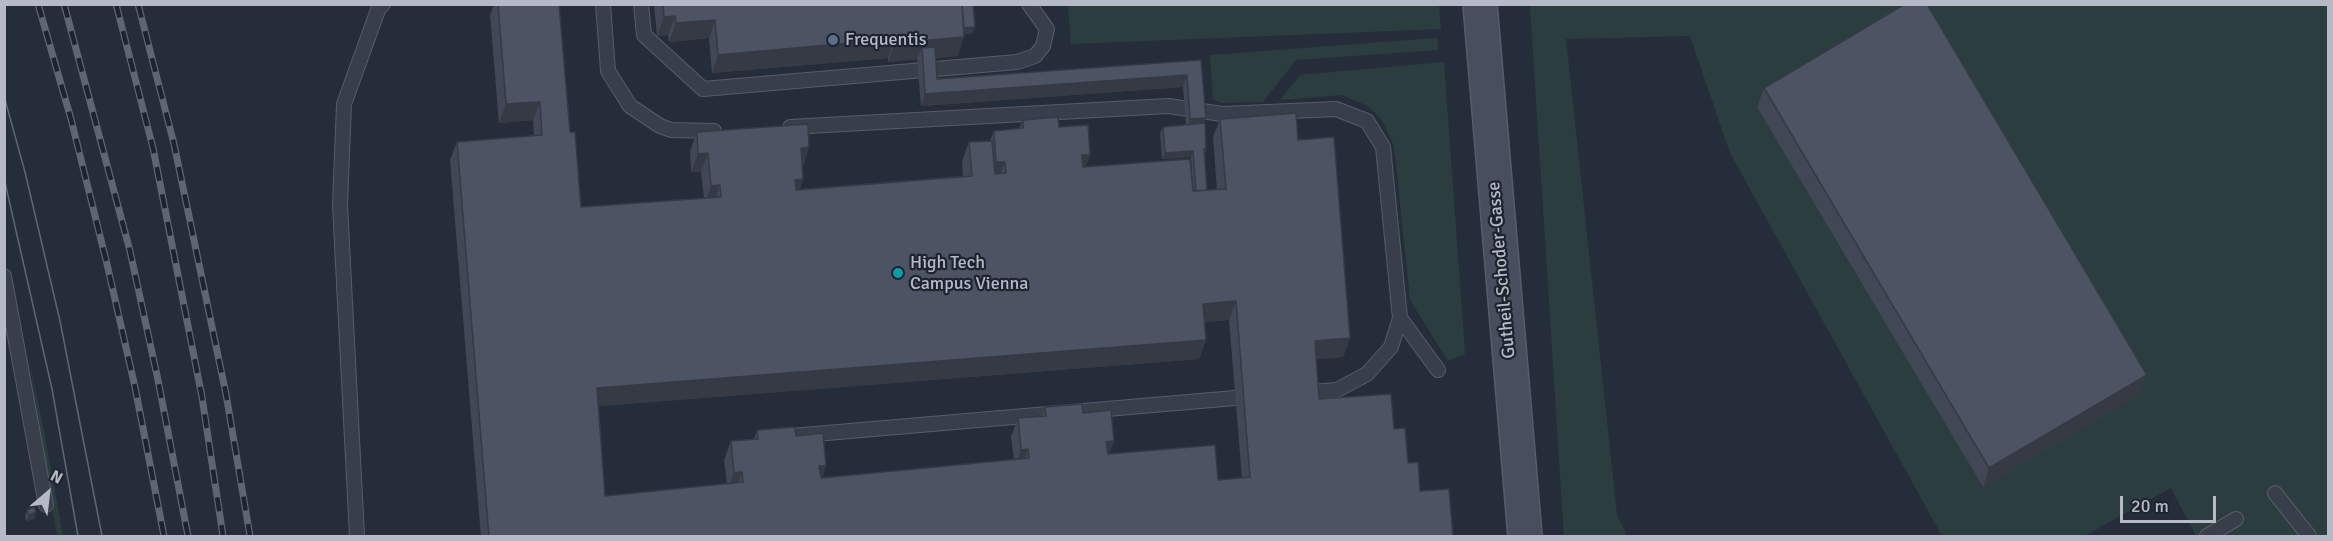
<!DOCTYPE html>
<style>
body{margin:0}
#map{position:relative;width:2333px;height:541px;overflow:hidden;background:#262d3a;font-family:Signika,sans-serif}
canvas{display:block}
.frame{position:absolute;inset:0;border:6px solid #b5bac6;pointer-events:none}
.north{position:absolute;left:18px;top:463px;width:60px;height:60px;-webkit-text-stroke:4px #1e242f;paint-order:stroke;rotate:28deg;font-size:16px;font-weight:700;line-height:24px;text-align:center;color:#b5bac6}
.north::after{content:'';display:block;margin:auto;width:21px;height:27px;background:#b5bac6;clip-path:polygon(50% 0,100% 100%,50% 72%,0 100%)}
.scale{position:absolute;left:2120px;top:496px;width:96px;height:27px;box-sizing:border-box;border:3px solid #b5bac6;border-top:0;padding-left:8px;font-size:18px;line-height:21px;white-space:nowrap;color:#b5bac6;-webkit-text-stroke:4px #1e242f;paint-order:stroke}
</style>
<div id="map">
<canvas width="2333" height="541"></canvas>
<div class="frame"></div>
<div class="north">N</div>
<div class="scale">20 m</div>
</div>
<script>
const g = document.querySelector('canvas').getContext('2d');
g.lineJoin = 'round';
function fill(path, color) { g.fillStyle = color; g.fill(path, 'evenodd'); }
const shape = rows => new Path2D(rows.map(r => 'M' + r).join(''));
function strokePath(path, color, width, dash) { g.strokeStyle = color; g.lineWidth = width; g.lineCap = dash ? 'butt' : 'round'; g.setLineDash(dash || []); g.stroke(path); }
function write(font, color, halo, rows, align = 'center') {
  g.font = font + ' Signika,sans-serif'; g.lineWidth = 4.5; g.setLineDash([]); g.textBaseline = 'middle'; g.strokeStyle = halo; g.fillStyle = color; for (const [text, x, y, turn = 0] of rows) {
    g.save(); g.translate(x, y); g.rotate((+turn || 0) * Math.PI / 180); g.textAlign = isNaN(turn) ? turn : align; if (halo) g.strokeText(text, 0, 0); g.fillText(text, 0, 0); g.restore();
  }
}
fill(shape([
 [1068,5,1439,5,1441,29,1071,44],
 [1530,5,2328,5,2328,536,2196,536,2171,488,2084,536,1942,536,1730,153,1690,36,1566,39,1617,515,1627,536,1564,536],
 [1437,38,1438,50,1296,60,1263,102,1221,103,1213,99,1210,55],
 [1444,62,1465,354,1448,361,1410,300,1394,146,1382,120,1368,106,1342,95,1280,100,1300,75],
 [29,359,44,431,63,536,57,536]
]), '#2c3d3f');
const lane = shape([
 [603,4,608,71,630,106,660,126,671,130,714,131],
 [641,4,644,35,703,89,1017,62,1035,56,1043,46,1047,29,1029,4],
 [790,127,1168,106,1222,114,1336,109,1367,121,1383,147,1400,318,1391,347,1367,374,1337,390,1311,392],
 [4,276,46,505],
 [1400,318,1438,370],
 [780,437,1235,398],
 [2275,493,2309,536],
 [357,536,340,205,344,104,378,10,383,4],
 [2207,536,2236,519]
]);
const secondary = shape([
 [1480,4,1525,536]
]);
strokePath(lane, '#575d68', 16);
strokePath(secondary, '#575d68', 36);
strokePath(lane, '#393f4a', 14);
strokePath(secondary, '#484e5d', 33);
strokePath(shape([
 [4,96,25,172,60,321,102,536],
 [4,178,52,389,78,536]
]), '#5e6573', 1.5);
const rail = shape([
 [38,4,71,119,107,264,135,387,164,536],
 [64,4,130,251,158,380,188,536],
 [116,4,153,148,202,397,223,536],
 [138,4,174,144,226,394,250,536]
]);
strokePath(rail, '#5e6573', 7);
strokePath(rail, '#1e242f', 4.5, [14]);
fill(shape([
 [494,4,498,4,570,132,581,207,704,198,701,172,691,172,690,151,697,132,809,147,803,166,803,179,800,189,963,176,962,161,969,142,990,141,994,131,1019,128,1023,120,1059,127,1086,167,1193,191,1191,157,1162,159,1160,133,1163,127,1186,125,1183,87,921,106,917,59,888,62,888,58,712,73,709,38,669,42,668,35,657,36,654,4,973,4,972,34,964,34,958,56,936,58,937,79,1201,60,1206,118,1204,123,1206,149,1205,155,1207,190,1217,190,1213,137,1220,119,1298,140,1350,338,1343,357,1316,359,1319,399,1394,429,1420,491,1453,537,481,537,450,160,457,142,534,136,533,120,499,123,490,15],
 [1229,320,1242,478,1218,480,1109,454,1114,441,1083,413,1045,407,1042,416,1018,418,1011,437,1014,460,822,478,826,466,796,436,757,430,754,439,731,441,724,460,727,484,605,496,598,406,1199,359,1206,340,1204,322],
 [1764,88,2140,394,1983,487,1757,107],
 [27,510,36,512,34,519,26,521,25,516]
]), '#414754');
fill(shape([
 [675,16,668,35,657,36,664,17],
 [715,20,709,38,669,42,676,23],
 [975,27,972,34,956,35,958,28],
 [964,37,958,56,923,59,922,48,917,59,888,62,895,43],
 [895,39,888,58,712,73,718,55],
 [1187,75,1183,87,921,106,925,94],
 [540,102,533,120,499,123,506,104],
 [1206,118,1201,130,1186,131,1190,119],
 [809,147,803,166,801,148],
 [1193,151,1191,157,1162,159,1165,153],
 [708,153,701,172,691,172,698,154],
 [1082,155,1090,155,1084,173],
 [996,162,1005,162,998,180,989,181],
 [803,179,797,198,795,180],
 [720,185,713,204,704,205,711,186],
 [1236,301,1229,320,1196,323,1203,304],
 [1350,338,1343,357,1308,360,1315,341],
 [1206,340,1199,359,590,407,597,388],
 [2147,375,2140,394,1983,487,1989,468],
 [1114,441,1107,460,1106,442],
 [1028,449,1021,467,1014,468,1021,450],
 [819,466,826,466,820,484],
 [742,472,735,491,727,492,734,473],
 [36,512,34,519,26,521,29,515]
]), '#353a45');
const building = shape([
 [498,4,559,4,570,132,575,132,581,207,721,197,720,185,711,186,708,153,698,154,697,132,808,124,809,147,801,148,803,179,795,180,796,190,972,176,969,142,992,141,995,174,1006,173,1005,162,996,162,994,131,1023,128,1023,120,1058,117,1059,127,1088,125,1090,155,1082,155,1083,167,1190,159,1193,191,1226,189,1220,119,1296,113,1298,140,1334,137,1350,338,1315,341,1319,399,1391,394,1394,429,1405,428,1408,463,1418,462,1420,491,1449,489,1453,537,489,537,457,142,542,135,540,102,506,104,498,4],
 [1236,301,1250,477,1218,480,1215,445,1108,454,1106,442,1114,441,1111,410,1083,413,1082,404,1045,407,1046,416,1018,418,1021,450,1028,449,1029,458,821,478,819,466,826,466,823,433,796,436,795,427,757,430,758,439,731,441,734,473,742,472,743,482,605,496,597,388,1206,340,1203,304,1236,301],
 [663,4,962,4,964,37,895,43,895,39,718,55,715,20,676,23,675,16,664,17,663,4],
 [962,4,973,4,975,27,964,28,962,4],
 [1905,4,1927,4,2147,375,1989,468,1764,88,1905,4],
 [935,47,937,79,1201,60,1206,118,1190,119,1187,75,925,94,922,48,935,47],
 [1205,123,1206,149,1204,149,1207,190,1196,191,1193,151,1165,153,1163,127,1205,123],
 [34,507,36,512,29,515,27,510,34,507]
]);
fill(building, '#4c5362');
strokePath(building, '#353a45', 1.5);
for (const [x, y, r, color] of [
 [833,40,6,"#5c6f8a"],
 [898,273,6,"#0f9aa8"]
]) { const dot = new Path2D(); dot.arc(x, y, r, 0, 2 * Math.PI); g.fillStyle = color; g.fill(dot); strokePath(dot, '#1e242f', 2); }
write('18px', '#b5bac6', '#1e242f', [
 ["Frequentis",845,40],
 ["High Tech",910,263],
 ["Campus Vienna",910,284]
], 'left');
write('18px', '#b5bac6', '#1e242f', [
 ["Gutheil-Schoder-Gasse",1502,270,-95]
]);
</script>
